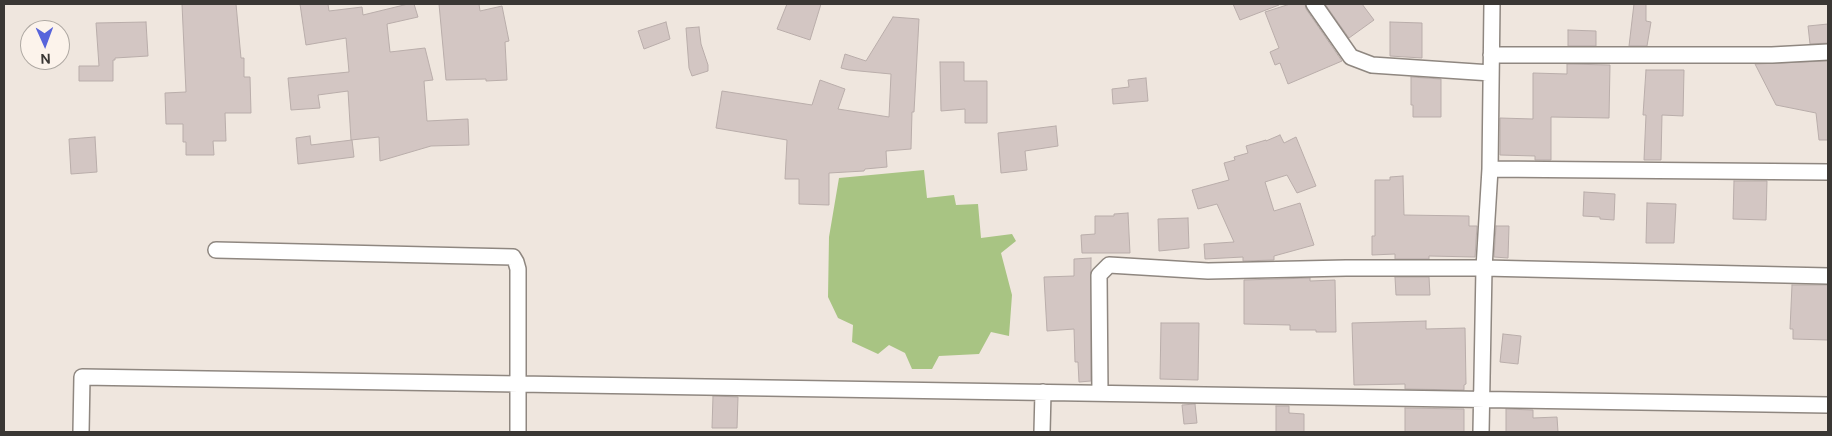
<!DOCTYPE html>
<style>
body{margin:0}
#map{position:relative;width:1832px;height:436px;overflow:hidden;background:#efe6de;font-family:"DM Sans",sans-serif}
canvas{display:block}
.frame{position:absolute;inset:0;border:5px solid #3a3734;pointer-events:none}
.north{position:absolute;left:20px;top:20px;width:50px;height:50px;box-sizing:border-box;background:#fcf3eb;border:1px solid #aea8a2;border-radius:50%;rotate:178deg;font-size:14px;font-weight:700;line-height:20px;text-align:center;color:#3a3734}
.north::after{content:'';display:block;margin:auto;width:18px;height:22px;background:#5864db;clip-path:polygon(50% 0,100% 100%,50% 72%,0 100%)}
</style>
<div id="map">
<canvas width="1832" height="436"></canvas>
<div class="frame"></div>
<div class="north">N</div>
</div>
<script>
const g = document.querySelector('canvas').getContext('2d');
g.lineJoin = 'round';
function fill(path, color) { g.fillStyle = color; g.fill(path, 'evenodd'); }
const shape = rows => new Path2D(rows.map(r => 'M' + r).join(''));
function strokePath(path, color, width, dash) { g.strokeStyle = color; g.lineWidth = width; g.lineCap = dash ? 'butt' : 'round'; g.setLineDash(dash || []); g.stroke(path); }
fill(shape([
 [924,170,927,198,954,195,956,205,978,204,981,238,1012,234,1016,241,1001,253,1012,295,1009,336,991,332,979,354,939,356,932,369,912,369,905,353,889,345,878,354,852,342,853,325,838,318,828,297,829,237,839,178]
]), '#a8c483');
const building = shape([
 [182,4,236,4,241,58,244,58,244,77,250,77,251,113,225,113,226,141,213,141,214,155,186,155,186,142,183,142,183,124,166,124,165,93,186,92,182,4],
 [300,4,328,4,329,11,362,7,363,15,408,4,414,4,418,17,387,24,390,52,425,48,433,80,424,81,427,121,468,119,469,145,431,146,380,161,379,137,351,140,348,91,318,95,320,108,291,110,288,78,349,72,346,38,306,45,300,4],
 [439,4,479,4,480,11,502,6,509,41,505,42,507,80,486,81,486,79,446,80,439,4],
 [787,4,821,4,810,40,777,29,787,4],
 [1233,4,1279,4,1279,5,1240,20,1233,4],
 [1290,4,1305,4,1306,9,1342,61,1288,84,1280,63,1275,65,1270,52,1279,48,1265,12,1290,4],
 [1325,4,1362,4,1374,20,1349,38,1325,4],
 [1634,4,1646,4,1646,21,1651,22,1647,46,1629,46,1634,4],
 [893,17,919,19,914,112,912,112,911,149,886,151,887,167,865,169,864,171,829,173,829,205,799,204,799,179,785,179,787,140,716,128,722,91,812,105,820,80,845,89,838,109,889,117,891,74,849,70,841,68,845,54,866,61,893,17],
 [146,22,148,56,115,58,115,60,113,60,113,81,79,81,79,66,99,66,96,23,146,22],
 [666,22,670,39,644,49,638,31,666,22],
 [1390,22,1422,23,1422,58,1390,56,1390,22],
 [1828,24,1828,43,1810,44,1808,26,1828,24],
 [699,27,701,44,708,65,708,71,692,76,689,68,686,28,699,27],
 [1568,30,1596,31,1596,46,1568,46,1568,30],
 [1828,61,1828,140,1819,140,1816,113,1776,105,1755,64,1828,61],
 [940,62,964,62,964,81,987,81,987,123,965,123,965,109,941,111,940,62],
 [1567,64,1610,65,1609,118,1551,117,1551,160,1535,160,1535,156,1500,155,1500,118,1533,119,1533,73,1567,74,1567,64],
 [1646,70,1684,70,1683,116,1662,115,1661,160,1644,160,1646,115,1643,115,1646,70],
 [1411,77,1441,79,1441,117,1413,117,1413,105,1411,105,1411,77],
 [1146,78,1148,101,1113,104,1112,89,1129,87,1128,80,1146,78],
 [1056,126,1058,146,1025,151,1027,170,1001,173,998,133,1056,126],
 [1280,135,1284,143,1296,137,1316,186,1297,193,1287,175,1265,182,1274,211,1300,203,1314,245,1274,256,1274,260,1243,261,1243,257,1205,259,1204,244,1234,242,1217,204,1198,209,1192,190,1229,180,1224,163,1235,160,1234,157,1248,153,1246,146,1266,140,1266,141,1280,135],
 [310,136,311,145,352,140,354,157,298,164,296,138,310,136],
 [95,137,97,172,71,174,69,139,95,137],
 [1403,176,1404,215,1469,216,1469,226,1477,226,1475,257,1429,256,1429,259,1395,259,1395,254,1372,255,1372,236,1375,236,1375,180,1390,180,1390,177,1403,176],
 [1734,181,1767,181,1766,220,1733,219,1734,181],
 [1584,192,1615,194,1614,220,1600,219,1600,217,1583,216,1584,192],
 [1647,203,1676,204,1674,243,1646,243,1647,203],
 [1128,213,1130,253,1082,253,1081,235,1095,234,1095,216,1114,216,1114,214,1128,213],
 [1188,218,1189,248,1159,251,1158,219,1188,218],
 [1496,226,1509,226,1508,258,1494,257,1496,226],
 [1091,258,1091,381,1079,382,1078,362,1075,362,1074,329,1047,331,1044,277,1074,276,1074,259,1091,258],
 [1395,277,1429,277,1430,295,1396,295,1395,277],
 [1310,278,1310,281,1335,280,1336,332,1316,332,1316,330,1290,330,1290,325,1244,324,1244,280,1310,278],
 [1792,285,1828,285,1828,340,1793,339,1793,329,1790,329,1792,285],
 [1426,321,1426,329,1465,328,1466,384,1464,385,1464,390,1405,389,1405,384,1354,385,1352,323,1426,321],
 [1161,323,1199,323,1198,380,1160,379,1161,323],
 [1503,334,1521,336,1518,364,1500,362,1503,334],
 [713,396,738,397,737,428,712,428,713,396],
 [1195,404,1197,423,1184,424,1182,405,1195,404],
 [1276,406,1289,406,1289,413,1304,414,1304,432,1276,432,1276,406],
 [1405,408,1464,409,1464,432,1405,432,1405,408],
 [1506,409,1533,410,1533,418,1557,417,1558,432,1506,432,1506,409]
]);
fill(building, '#d3c6c3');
strokePath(building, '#b9adaa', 1);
const minor = shape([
 [1314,4,1351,57,1372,65,1491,73],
 [1491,55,1772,55,1828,52],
 [1490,169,1828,172],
 [216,250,513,257,516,262,518,269,518,432],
 [1100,393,1099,275,1109,265,1208,271,1346,268,1484,268,1828,276],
 [81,432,82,377,1828,405],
 [1042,432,1043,392],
 [1481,432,1484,268,1490,169,1492,4]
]);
strokePath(minor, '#8f8780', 18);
strokePath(minor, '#fff', 15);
</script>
